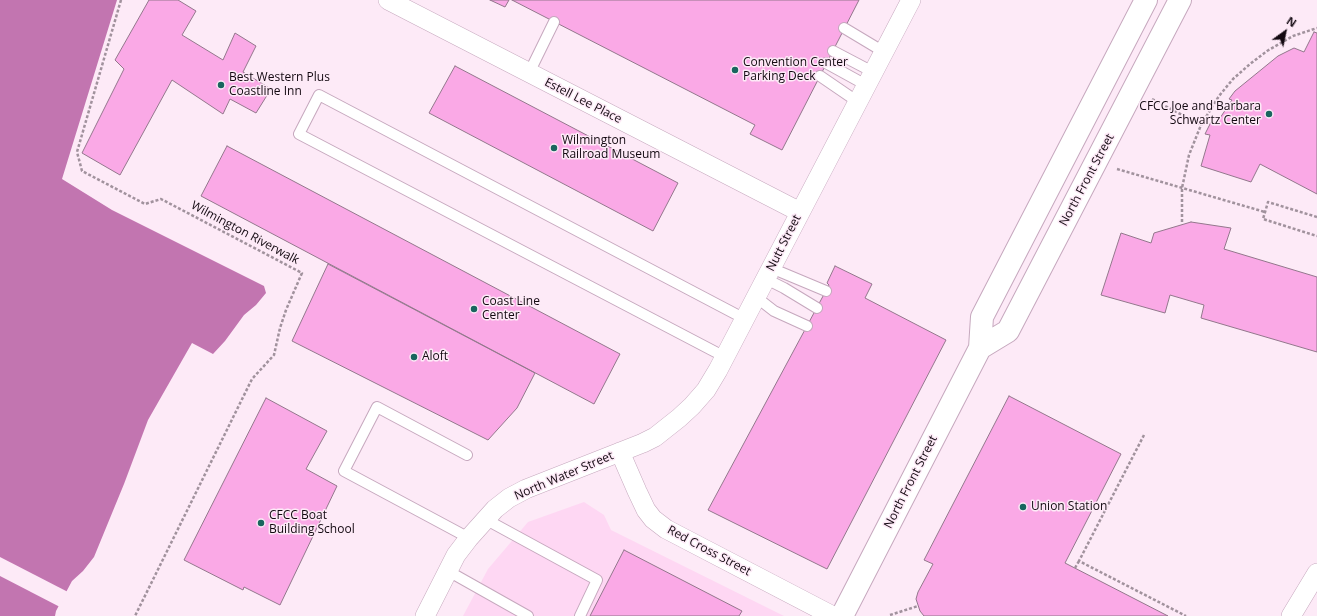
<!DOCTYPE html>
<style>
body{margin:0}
#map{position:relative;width:1317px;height:616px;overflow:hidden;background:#fdeaf7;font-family:"Open Sans",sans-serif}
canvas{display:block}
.north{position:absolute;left:1265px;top:12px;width:40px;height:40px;-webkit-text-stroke:3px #fdeaf7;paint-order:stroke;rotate:33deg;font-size:11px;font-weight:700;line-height:16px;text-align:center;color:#130911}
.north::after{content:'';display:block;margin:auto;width:14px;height:18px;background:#130911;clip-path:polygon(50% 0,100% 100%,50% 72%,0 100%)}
</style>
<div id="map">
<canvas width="1317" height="616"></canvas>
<div class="north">N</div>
</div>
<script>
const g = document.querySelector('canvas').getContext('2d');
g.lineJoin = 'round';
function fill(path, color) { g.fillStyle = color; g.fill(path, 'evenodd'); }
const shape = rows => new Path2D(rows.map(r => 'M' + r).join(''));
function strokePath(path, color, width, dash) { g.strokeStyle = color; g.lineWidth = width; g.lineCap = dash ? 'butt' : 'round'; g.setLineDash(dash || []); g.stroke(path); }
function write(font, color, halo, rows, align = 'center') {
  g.font = font + ' "Open Sans",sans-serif'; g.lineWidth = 3; g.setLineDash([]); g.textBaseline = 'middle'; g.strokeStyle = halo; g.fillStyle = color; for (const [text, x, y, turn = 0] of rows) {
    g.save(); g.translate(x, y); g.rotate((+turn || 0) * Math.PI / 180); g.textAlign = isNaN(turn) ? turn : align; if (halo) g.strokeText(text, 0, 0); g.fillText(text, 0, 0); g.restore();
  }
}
fill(shape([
 [584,502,604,515,611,530,784,616,463,616,488,569,528,522]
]), '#fed7f3');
fill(shape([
 [0,0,117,0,62,179,112,210,264,286,266,293,256,305,244,315,225,341,213,354,192,343,148,420,124,484,94,557,83,571,72,581,56,611,55,616,0,616]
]), '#c275b0');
fill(shape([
 [0,557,68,592,60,607,0,576]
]), '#fdeaf7');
const building = shape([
 [149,0,178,0,196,11,182,35,223,60,235,33,256,46,243,72,271,89,256,113,230,99,223,114,172,80,120,175,82,153,124,69,115,60,149,0],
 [490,0,509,0,505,7,490,0],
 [512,0,859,0,782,150,750,134,755,125,512,0],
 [1314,32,1317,33,1317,194,1260,164,1251,182,1201,166,1210,135,1205,134,1211,122,1216,124,1232,100,1229,99,1235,91,1278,56,1294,48,1304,52,1314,32],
 [455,66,678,183,653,231,429,113,455,66],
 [227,146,620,354,594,404,201,196,227,146],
 [1191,222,1231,228,1224,249,1317,277,1317,352,1201,318,1204,305,1170,295,1165,313,1101,295,1121,233,1151,243,1154,233,1191,222],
 [328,264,535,373,517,408,488,440,292,341,328,264],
 [835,266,872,284,865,298,946,340,827,569,708,510,829,285,827,283,835,266],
 [1009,396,1121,454,1065,563,1168,616,924,616,920,611,916,599,918,592,933,564,924,560,1009,396],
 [266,398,327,431,306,469,337,486,280,605,244,587,243,590,184,560,266,398],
 [624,550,742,611,739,616,590,616,624,550]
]);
fill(building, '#faa9e6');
strokePath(building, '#93778c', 1);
const service = shape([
 [844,28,884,52],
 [833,51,873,72],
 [826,63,866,85],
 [529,73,554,22],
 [820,76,858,102],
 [771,268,826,291],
 [766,279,784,288,817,308],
 [756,297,774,311,807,326],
 [725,357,299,134,319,95,745,319],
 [467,455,377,407,344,471,469,538],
 [485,519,597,580,580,616],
 [448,571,528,616]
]);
const minor = shape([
 [388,0,800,212],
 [620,452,637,491,646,510,653,519,666,529,833,616],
 [425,616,456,555,469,538,495,509,509,498,526,489,643,443,655,437,679,418,692,406,706,390,718,370,911,0],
 [1291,616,1317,573]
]);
const secondary = shape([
 [980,348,1008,331,1180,0],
 [842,616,980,348,982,317,1146,0]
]);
strokePath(service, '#c6a8be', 12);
strokePath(minor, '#c6a8be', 20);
strokePath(secondary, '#c6a8be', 24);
strokePath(shape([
 [121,0,77,152,82,171,145,204,161,199,302,273,286,310,280,328,274,355,252,379,135,616],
 [1152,99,1201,125],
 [1117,169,1265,212],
 [1317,217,1268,202,1263,219,1317,236],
 [1182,222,1182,188,1189,155,1201,125,1219,96,1233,79,1250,64,1267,51,1293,36,1317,28],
 [1144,435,1079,561,1186,616],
 [1075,568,1079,561],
 [890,615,918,606]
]), '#a1929d', 2.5, [3, 2]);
strokePath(service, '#fff', 10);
strokePath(minor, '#fff', 19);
strokePath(secondary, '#fff', 22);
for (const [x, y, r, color] of [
 [735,70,4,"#19655e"],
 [221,85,4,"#19655e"],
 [1269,114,4,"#19655e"],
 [554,148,4,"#19655e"],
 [474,309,4,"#19655e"],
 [414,357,4,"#19655e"],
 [1023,507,4,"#19655e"],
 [261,523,4,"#19655e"]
]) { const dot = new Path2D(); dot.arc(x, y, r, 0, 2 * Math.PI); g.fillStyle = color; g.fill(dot); strokePath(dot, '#fdeaf7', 1.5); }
write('12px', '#130911', '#fdeaf7', [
 ["Convention Center",743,63],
 ["Parking Deck",743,77],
 ["Best Western Plus",229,78],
 ["Coastline Inn",229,92],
 ["CFCC Joe and Barbara",1261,107,"right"],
 ["Schwartz Center",1261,121,"right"],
 ["Wilmington",562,141],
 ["Railroad Museum",562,155],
 ["Coast Line",482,302],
 ["Center",482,316],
 ["Aloft",422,357],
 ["Union Station",1031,507],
 ["CFCC Boat",269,516],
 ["Building School",269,530]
], 'left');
write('12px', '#130911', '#fdeaf7', [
 ["Estell Lee Place",583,101,27],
 ["North Front Street",1087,180,-62],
 ["Wilmington Riverwalk",245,233,28],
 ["Nutt Street",784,243,-63],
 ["North Water Street",564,476,-23],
 ["North Front Street",911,482,-63],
 ["Red Cross Street",709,551,28]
]);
</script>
